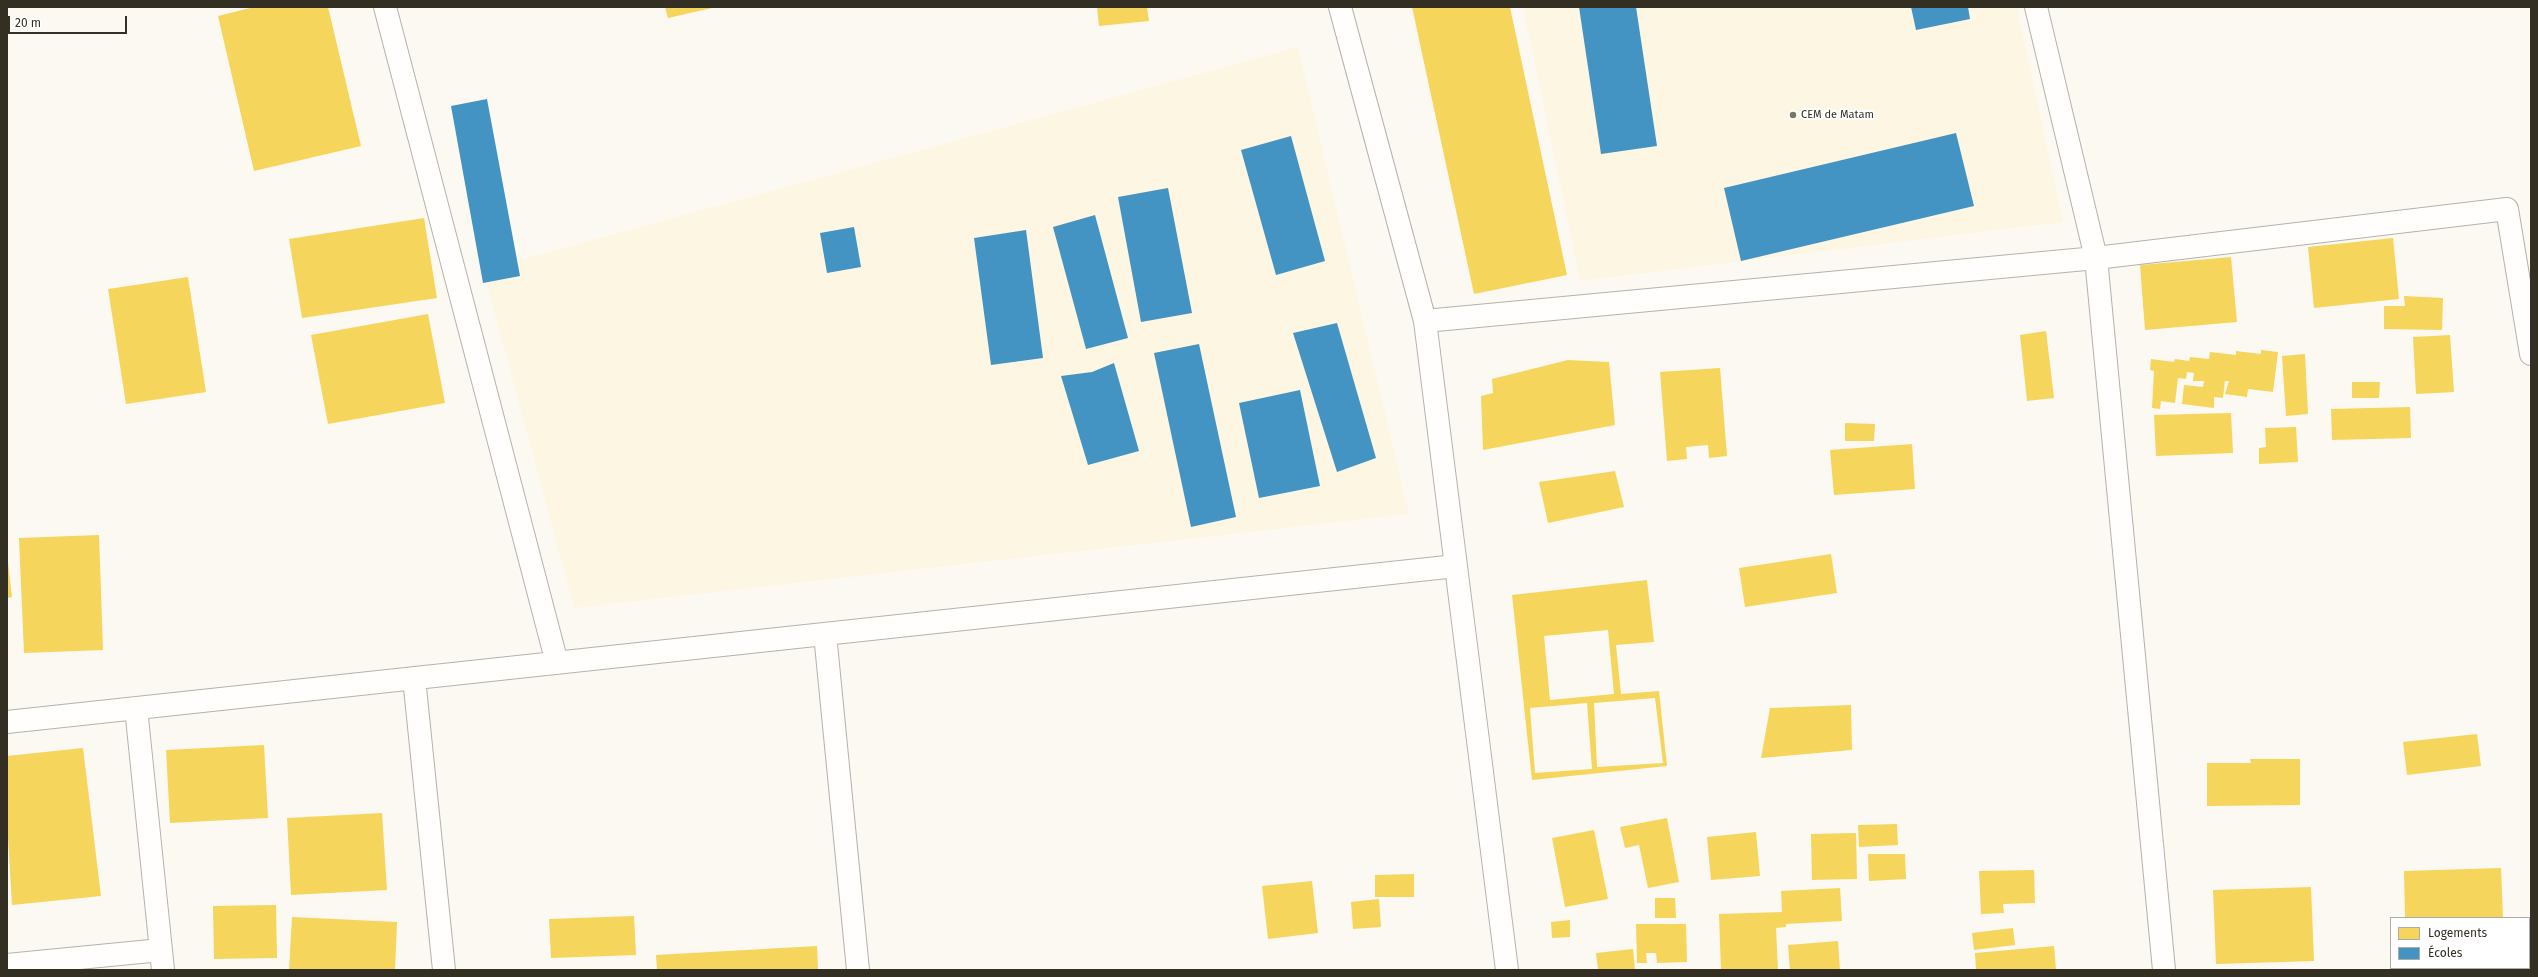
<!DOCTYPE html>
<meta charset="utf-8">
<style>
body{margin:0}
#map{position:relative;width:2538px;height:977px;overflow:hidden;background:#fcf9f2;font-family:"Fira Sans",sans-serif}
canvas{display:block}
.frame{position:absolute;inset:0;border:8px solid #332f23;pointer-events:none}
.legend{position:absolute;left:2390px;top:917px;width:140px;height:52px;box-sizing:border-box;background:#fff;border:1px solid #adaca7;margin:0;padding:5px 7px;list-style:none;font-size:12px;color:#332f23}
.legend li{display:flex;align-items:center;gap:8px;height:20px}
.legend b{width:20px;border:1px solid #adaca7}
.scale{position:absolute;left:8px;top:16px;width:119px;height:18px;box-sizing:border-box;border:2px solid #332f23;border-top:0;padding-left:5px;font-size:12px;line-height:14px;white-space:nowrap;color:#332f23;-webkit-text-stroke:3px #fff;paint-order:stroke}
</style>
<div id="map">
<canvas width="2538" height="977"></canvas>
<div class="frame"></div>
<ul class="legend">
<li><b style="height:11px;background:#f6d55c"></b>Logements</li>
<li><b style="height:11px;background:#4393c3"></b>Écoles</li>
</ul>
<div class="scale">20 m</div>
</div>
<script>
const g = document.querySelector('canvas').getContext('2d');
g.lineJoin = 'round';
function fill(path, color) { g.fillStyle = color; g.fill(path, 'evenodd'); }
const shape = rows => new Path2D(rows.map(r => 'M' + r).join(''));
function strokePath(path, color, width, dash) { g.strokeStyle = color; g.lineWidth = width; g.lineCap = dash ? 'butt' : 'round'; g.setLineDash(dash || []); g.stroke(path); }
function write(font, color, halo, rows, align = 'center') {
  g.font = font + ' "Fira Sans",sans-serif'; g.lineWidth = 4; g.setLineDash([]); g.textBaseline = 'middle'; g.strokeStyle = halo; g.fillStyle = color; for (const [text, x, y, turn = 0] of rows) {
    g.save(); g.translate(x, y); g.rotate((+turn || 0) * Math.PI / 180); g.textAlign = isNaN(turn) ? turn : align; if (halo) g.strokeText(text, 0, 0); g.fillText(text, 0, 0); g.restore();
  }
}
fill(shape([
 [1523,7,2017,7,2063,222,1580,281],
 [1298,47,1409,514,574,608,483,270]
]), '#fdf6e2');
fill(shape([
 [254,7,328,7,361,146,254,171,218,16],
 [665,7,712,7,712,8,668,18],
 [1097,7,1147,7,1149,21,1099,26],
 [1412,7,1510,7,1567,275,1474,294],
 [424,218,437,298,302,318,289,239],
 [2393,238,2399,299,2314,308,2308,247],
 [2231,257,2237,322,2145,330,2140,265],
 [188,277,206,392,126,404,108,289],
 [2404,296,2443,298,2442,330,2384,329,2384,306,2405,306],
 [428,314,445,403,328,424,311,335],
 [2046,331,2054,398,2027,401,2020,335],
 [2450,335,2454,392,2416,394,2413,337],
 [2261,350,2278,352,2273,392,2248,389,2247,397,2225,394,2229,381,2225,381,2223,398,2214,397,2214,408,2182,404,2184,385,2203,387,2204,381,2193,381,2194,373,2187,372,2186,379,2178,378,2175,403,2161,401,2160,409,2152,408,2154,371,2150,370,2151,359,2174,362,2175,359,2189,361,2190,357,2209,359,2210,352,2236,355,2236,351,2261,354],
 [2305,354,2308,414,2286,416,2282,356],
 [1568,360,1609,362,1615,425,1483,450,1481,396,1493,393,1492,379],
 [1720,368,1727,456,1709,458,1708,445,1686,447,1687,459,1667,461,1660,372],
 [2352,382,2380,382,2379,398,2352,398],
 [2410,407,2411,438,2332,440,2331,409],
 [2231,413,2233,453,2156,456,2154,415],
 [1845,423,1875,424,1874,441,1845,441],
 [2296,427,2298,462,2259,464,2259,448,2266,447,2265,428],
 [1912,444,1915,489,1834,495,1830,450],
 [1615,471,1624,507,1548,523,1539,482],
 [99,535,103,650,24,653,19,538],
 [7,553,12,597,7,598],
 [1831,554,1837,593,1745,607,1739,568],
 [1647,580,1654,642,1616,645,1621,694,1659,691,1667,766,1532,780,1512,595],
 [1608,630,1614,694,1550,700,1544,636],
 [1655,698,1663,763,1597,767,1594,703],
 [1587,703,1592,769,1535,773,1530,708],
 [1851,705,1852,750,1761,758,1770,708],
 [2477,734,2481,766,2407,775,2403,742],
 [264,745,268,818,170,823,166,750],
 [83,748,101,896,12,905,7,822,7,756],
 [2250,759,2300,759,2300,805,2207,806,2207,763,2251,763],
 [382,813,387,890,291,895,287,818],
 [1667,818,1679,882,1648,888,1639,845,1625,848,1620,827],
 [1897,824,1898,845,1859,847,1858,825],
 [1594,830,1608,899,1565,907,1552,838],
 [1756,832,1760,876,1711,880,1707,837],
 [1856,833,1857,879,1812,880,1811,834],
 [1868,854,1905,854,1906,879,1869,881],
 [2501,868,2503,918,2405,918,2404,871],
 [2034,870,2035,903,2003,904,2004,913,1981,914,1979,871],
 [1414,874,1414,897,1375,897,1375,875],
 [1312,881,1318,933,1268,939,1262,886],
 [2311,887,2314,961,2216,964,2213,890],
 [1840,888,1842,921,1786,924,1786,927,1776,928,1778,970,1721,970,1719,914,1782,912,1781,891],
 [1655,898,1675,898,1676,918,1655,918],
 [1379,899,1381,927,1353,929,1351,902],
 [276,905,277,958,214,959,213,906],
 [634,916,636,955,551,958,549,919],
 [292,917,397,922,395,970,289,970],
 [1570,920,1570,937,1552,938,1551,922],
 [1636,924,1686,924,1687,962,1657,963,1656,953,1646,953,1647,963,1637,963],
 [2013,928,2015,945,1974,950,1972,933],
 [1838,941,1840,970,1790,970,1788,945],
 [817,946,818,970,657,970,656,955],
 [2054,946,2056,970,1976,970,1975,953],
 [1633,949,1635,970,1598,970,1596,953]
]), '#f6d55c');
fill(shape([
 [1579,7,1636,7,1657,146,1601,154],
 [1911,7,1968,7,1970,19,1916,30],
 [487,99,520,276,483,283,451,106],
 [1956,133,1974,206,1741,261,1724,188],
 [1291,136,1325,261,1276,275,1241,150],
 [1168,188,1192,313,1141,322,1118,197],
 [1095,215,1128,338,1086,349,1053,227],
 [854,227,861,267,827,273,820,233],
 [1026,230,1043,358,991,365,974,238],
 [1337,323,1376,458,1337,472,1293,333],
 [1199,344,1236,517,1191,527,1154,353],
 [1114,363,1139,451,1088,465,1061,376,1092,372],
 [1300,390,1320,486,1259,498,1239,403]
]), '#4393c3');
const minor = shape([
 [385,7,557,663],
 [1340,7,1425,321,1507,970],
 [2036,7,2096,258,2164,970],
 [1425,321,2096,258,2507,209,2531,354],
 [825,634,858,970],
 [414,678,444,970],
 [136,708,163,970],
 [7,722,1456,566],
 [7,965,161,950],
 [2520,970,2531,969]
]);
strokePath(minor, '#b5b2aa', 24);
strokePath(minor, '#fffefd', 22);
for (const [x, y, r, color] of [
 [1793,115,4,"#79766b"]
]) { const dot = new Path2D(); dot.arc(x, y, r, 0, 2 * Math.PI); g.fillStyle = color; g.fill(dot); strokePath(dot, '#fff', 1.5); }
write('11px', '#332f23', '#fff', [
 ["CEM de Matam",1801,115]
], 'left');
</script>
